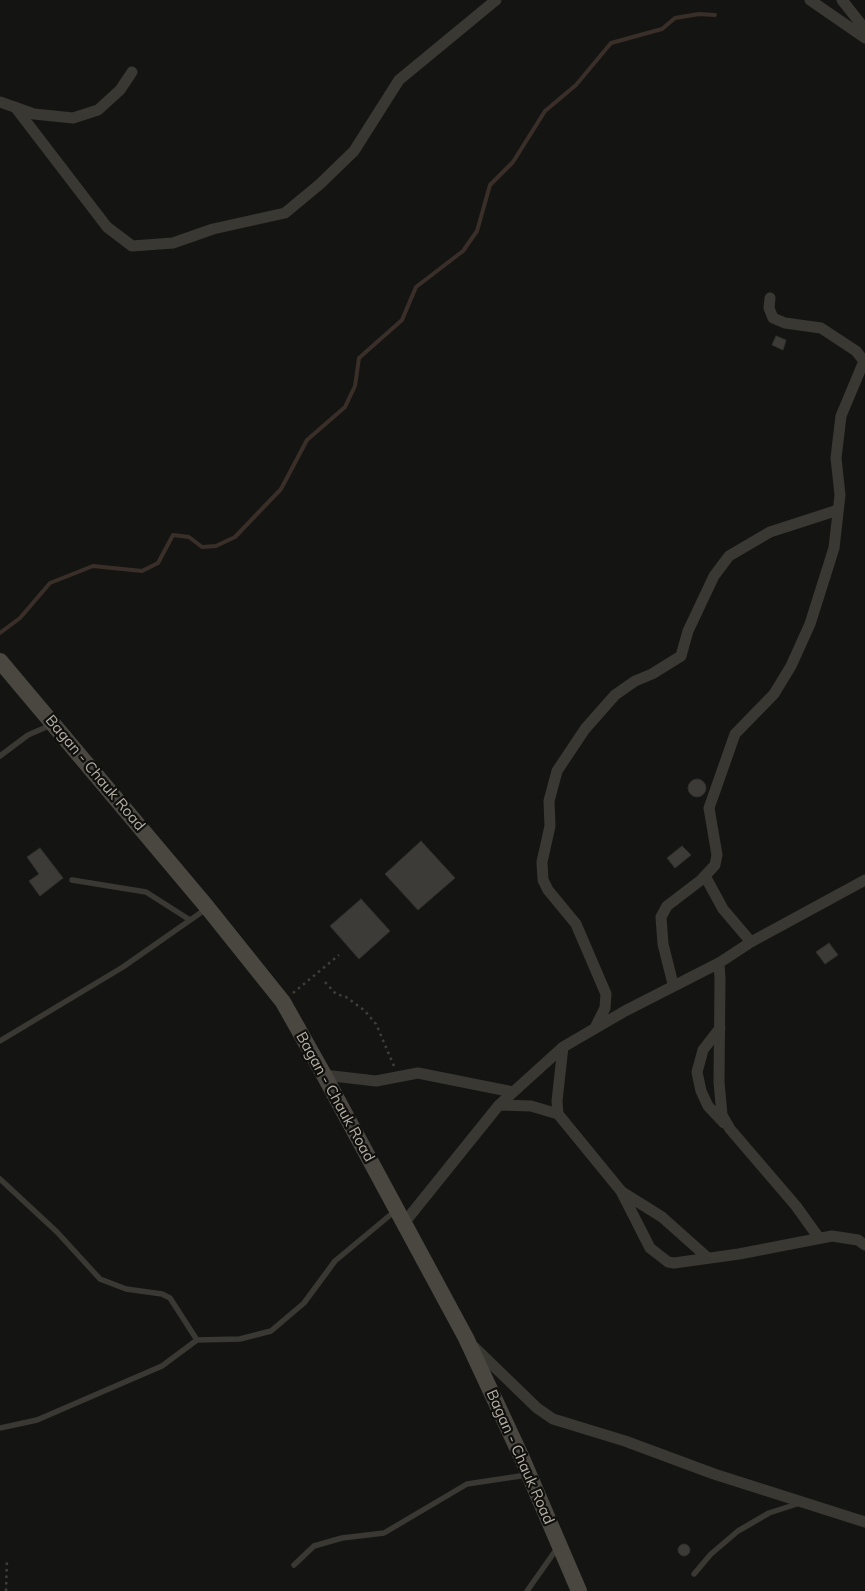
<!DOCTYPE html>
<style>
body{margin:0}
canvas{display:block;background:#141412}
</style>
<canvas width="865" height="1591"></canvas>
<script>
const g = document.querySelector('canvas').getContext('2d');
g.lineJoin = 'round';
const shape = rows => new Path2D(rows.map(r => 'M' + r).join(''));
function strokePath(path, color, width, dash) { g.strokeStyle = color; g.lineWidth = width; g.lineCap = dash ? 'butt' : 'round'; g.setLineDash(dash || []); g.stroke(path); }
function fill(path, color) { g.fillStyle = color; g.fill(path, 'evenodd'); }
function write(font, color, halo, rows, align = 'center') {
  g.font = font + ' Mulish,sans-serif'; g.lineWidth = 4.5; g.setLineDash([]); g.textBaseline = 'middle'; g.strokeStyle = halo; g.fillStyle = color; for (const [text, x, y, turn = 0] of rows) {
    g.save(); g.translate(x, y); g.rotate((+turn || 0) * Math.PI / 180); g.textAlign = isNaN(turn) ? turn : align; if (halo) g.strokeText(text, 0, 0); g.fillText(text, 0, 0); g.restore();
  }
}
strokePath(shape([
 [0,633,20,618,50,583,93,566,142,571,158,563,173,535,189,537,202,547,216,546,235,537,281,489,307,440,345,407,355,386,359,358,402,320,416,287,463,251,477,231,490,185,513,162,545,111,576,85,611,43,662,29,675,18,699,14,715,15]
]), '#392e28', 4);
const building = shape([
 [776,336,786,340,783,350,772,345,776,336],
 '688 788a9 9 0 1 1 18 0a9 9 0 1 1-18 0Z',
 [421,841,455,878,418,910,385,874,421,841],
 [682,846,691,855,675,868,667,858,682,846],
 [40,848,63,878,40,896,29,881,39,874,27,857,40,848],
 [361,899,390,931,359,959,330,926,361,899],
 [829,943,838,955,825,964,816,952,829,943],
 '678 1550a6 6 0 1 1 12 0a6 6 0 1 1-12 0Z'
]);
fill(building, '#3c3b37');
strokePath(building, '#30302c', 1);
strokePath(shape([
 [325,982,336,994,346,997,364,1010,376,1024,394,1066],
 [293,993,339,955],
 [6,1591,7,1559]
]), '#403e39', 2.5, [2.5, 4]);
strokePath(shape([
 [0,756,28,735,51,725],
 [72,880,146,892,190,920],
 [0,1041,123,967,206,909],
 [0,1179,57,1232,100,1279,126,1289,162,1294,170,1298,197,1340],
 [0,1428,37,1420,162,1366,197,1340,240,1339,271,1331,304,1303,335,1261,395,1211],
 [294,1565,314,1546,342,1538,384,1533,467,1484,527,1475],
 [694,1574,711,1554,738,1531,769,1513,800,1503],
 [527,1591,558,1547]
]), '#393833', 5.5);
strokePath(shape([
 [810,0,865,38],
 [842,0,865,29],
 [0,102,34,114,73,118,98,110,120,90,132,72],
 [15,107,107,227,132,246,173,243,213,229,285,213,320,184,354,151,399,80,496,0],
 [770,298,769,308,773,318,785,323,821,328,856,351,864,361],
 [705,876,723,909,751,942],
 [719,963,720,979,719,1082,722,1115,730,1129,796,1206,819,1238],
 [673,984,663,944,661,917,667,906,701,880,715,865,717,855,709,808,735,734,774,694,791,666,810,624,834,548,840,495,836,458,841,416,864,361],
 [595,1028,605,1008,606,994,576,924,548,890,543,880,542,862,550,826,549,801,557,771,585,729,615,695,635,681,652,674,681,656,688,631,714,576,729,556,770,532,838,510],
 [720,1028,703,1050,697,1072,701,1091,708,1106,724,1123],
 [324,1075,376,1081,418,1073,513,1092],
 [499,1105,531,1106,558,1114,621,1191,650,1248,668,1262,674,1263,739,1254,832,1236,858,1240,865,1245],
 [558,1114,557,1101,563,1047],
 [622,1192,662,1217,708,1258],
 [404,1223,499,1105,563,1047,625,1011,719,963,751,942,865,880],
 [474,1347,537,1408,553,1419,625,1441,714,1474,865,1522]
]), '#393833', 11);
strokePath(shape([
 [0,661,207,907,283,1002,324,1075,466,1338,521,1456,579,1591]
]), '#4a4741', 16);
write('15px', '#b6afa3', '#0f0f0d', [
 ["Bagan - Chauk Road",95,773,50],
 ["Bagan - Chauk Road",335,1097,61],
 ["Bagan - Chauk Road",520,1457,66]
]);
</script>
